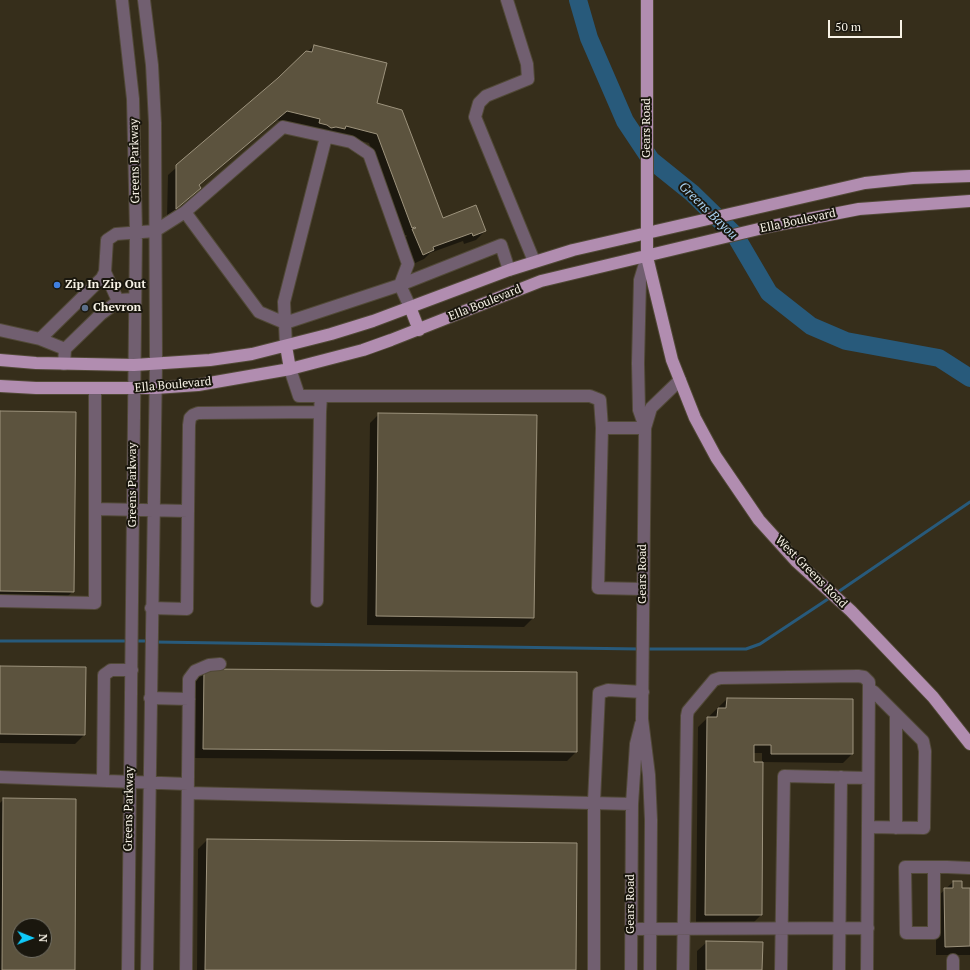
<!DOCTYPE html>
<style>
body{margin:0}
#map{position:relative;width:970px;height:970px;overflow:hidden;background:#362e1b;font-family:"PT Serif",serif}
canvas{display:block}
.north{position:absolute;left:12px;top:918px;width:40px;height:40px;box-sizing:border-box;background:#1a170e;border:1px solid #726f64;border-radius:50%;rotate:91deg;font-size:11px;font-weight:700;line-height:16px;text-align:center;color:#f7f2e6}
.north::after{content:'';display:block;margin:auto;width:14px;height:18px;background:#0fcafa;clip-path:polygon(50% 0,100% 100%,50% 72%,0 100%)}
.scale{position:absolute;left:828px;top:20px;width:74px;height:18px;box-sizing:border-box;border:2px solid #f7f2e6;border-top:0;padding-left:5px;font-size:12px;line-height:14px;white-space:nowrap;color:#f7f2e6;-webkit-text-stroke:3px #1a170e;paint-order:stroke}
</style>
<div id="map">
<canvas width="970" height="970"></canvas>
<div class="north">N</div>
<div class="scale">50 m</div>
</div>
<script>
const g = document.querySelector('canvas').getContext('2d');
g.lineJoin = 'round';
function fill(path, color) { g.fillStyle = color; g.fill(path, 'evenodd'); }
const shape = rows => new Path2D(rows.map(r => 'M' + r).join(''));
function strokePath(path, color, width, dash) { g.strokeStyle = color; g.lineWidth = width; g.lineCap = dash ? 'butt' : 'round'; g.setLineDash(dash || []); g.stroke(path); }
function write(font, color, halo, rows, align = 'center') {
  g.font = font + ' "PT Serif",serif'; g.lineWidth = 4; g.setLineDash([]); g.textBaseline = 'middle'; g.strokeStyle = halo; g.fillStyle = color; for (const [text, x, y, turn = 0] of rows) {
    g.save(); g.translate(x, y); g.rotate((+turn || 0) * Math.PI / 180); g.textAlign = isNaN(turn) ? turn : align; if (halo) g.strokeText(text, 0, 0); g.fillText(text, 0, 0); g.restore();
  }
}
fill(shape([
 [314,46,376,103,442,219,485,231,476,240,464,244,463,241,430,253,424,259,413,264,404,239,407,236,406,235,403,236,369,143,277,120,198,186,190,197,167,217,168,175],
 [0,412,73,591,64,600,0,599],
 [379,414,533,618,524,627,367,625,370,423],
 [0,667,84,735,75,744,0,743],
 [204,670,576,752,567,761,195,758,195,679],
 [727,699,852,700,852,754,843,763,762,762,761,915,752,924,696,923,698,727],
 [753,753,762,753,762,763,753,763],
 [4,799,74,970,0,970,0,803],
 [20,926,44,926,44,950,20,950],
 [207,840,575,970,197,970,198,849],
 [953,882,961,889,970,889,970,955,936,955,936,898],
 [707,942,761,970,697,970,697,951]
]), '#0007');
strokePath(shape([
 [835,594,970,502],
 [0,641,128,641],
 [134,641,148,641],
 [154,642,640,649],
 [646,649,746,649,760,644,831,597]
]), '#285a7b', 3);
strokePath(shape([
 [578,0,589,38,625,121,651,160,692,193,735,235,769,293,811,326,846,341,939,358,970,378]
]), '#285a7b', 18);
const building = shape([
 [314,45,387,63,377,103,402,110,443,218,476,205,486,231,473,236,472,233,433,247,434,250,423,255,412,229,416,228,415,227,412,228,377,134,346,126,345,129,336,127,331,128,327,125,319,123,320,119,287,111,199,185,201,188,176,209,176,165,278,78,306,51,312,52,314,45],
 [0,411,76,412,74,592,0,591,0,411],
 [378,413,537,415,534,618,376,616,378,413],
 [0,666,86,667,85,735,0,734,0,666],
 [204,669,577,672,577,752,203,749,204,669],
 [727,698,853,699,853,754,771,754,771,745,754,745,754,762,763,762,762,915,705,915,707,717,717,717,718,708,726,708,727,698],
 [3,798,76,799,75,970,2,970,3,798],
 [20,926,44,926,44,950,20,950,20,926],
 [207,839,577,843,576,970,205,970,207,839],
 [953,881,962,881,962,888,970,888,970,946,945,947,944,888,953,888,953,881],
 [706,941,763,942,762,970,706,970,706,941]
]);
fill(building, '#5c533e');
strokePath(building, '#9d937d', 1);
const minor = shape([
 [122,0,133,99,136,232,128,970],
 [144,0,152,65,155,123,156,363,147,970],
 [507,0,527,64,528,79,486,96,479,103,475,117,534,261],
 [185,212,259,312,285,323,400,285,501,245,509,270],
 [105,272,118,301],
 [0,330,40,339,102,278,105,272,107,240,116,234,155,231,185,212,283,127,351,142,369,154,408,264,400,285,410,307],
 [40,339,65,349],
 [286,346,284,302,326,137],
 [64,364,65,349,101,314,120,300,135,299],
 [290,369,299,396,590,396,600,400,602,428,645,428],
 [645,427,639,410,638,363,640,280,647,257],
 [602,428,598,588,643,589],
 [96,509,188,511,189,425,190,418,193,415,198,413,320,412,321,396],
 [0,601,95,603,95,389],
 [317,601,320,412],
 [151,608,187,609,188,511],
 [150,698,189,699],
 [0,777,188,784],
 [103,781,104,675,111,670,132,670],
 [188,793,632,804],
 [868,827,924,828,925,751,923,741,874,692,869,689],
 [896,828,896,714],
 [934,867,934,933,906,933,905,867,947,867,970,868],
 [631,929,868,928],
 [953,960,953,970],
 [186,970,189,679,195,671,209,665,220,664],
 [594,970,594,802,599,693,608,690,643,692],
 [631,970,632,804,636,744,641,724],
 [650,970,651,820,649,775,642,719,645,428,651,408,680,380],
 [683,970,687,716,688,711,714,680,720,678,858,676,864,677,869,682,867,970],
 [781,970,784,776,868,778],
 [839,970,841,777]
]);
const major = shape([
 [647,0,647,257,672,360,695,418,716,457,759,520,796,561,851,611,933,697,970,744],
 [410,307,419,330],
 [286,346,290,369],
 [0,360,36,363,134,365,210,360,252,354,331,334,373,321,509,270,573,250,865,183,913,178,970,176],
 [0,386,36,388,155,388,198,385,290,369,363,350,391,340,541,281,767,227,859,209,970,201]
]);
strokePath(minor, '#514937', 14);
strokePath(major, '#514937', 14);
strokePath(minor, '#715f70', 12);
strokePath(major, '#b18db0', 12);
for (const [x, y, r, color] of [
 [57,285,4,"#3f7fe0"],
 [85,308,4,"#5c6f8a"]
]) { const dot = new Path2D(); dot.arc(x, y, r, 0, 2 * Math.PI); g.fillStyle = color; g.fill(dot); strokePath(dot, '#1a170e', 1.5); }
write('12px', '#f7f2e6', '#1a170e', [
 ["Gears Road",647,128,-90],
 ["Greens Parkway",135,161,-91],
 ["Ella Boulevard",798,221,-12],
 ["Ella Boulevard",485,303,-22],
 ["Ella Boulevard",173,385,-5],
 ["Greens Parkway",133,485,-90],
 ["West Greens Road",811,572,45],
 ["Gears Road",643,574,-90],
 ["Greens Parkway",129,809,-89],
 ["Gears Road",631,904,-90]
]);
write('bold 12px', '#f7f2e6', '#1a170e', [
 ["Zip In Zip Out",65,285],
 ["Chevron",93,308]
], 'left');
write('italic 13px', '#aad4f5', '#1a170e', [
 ["Greens Bayou",708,211,44]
]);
</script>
